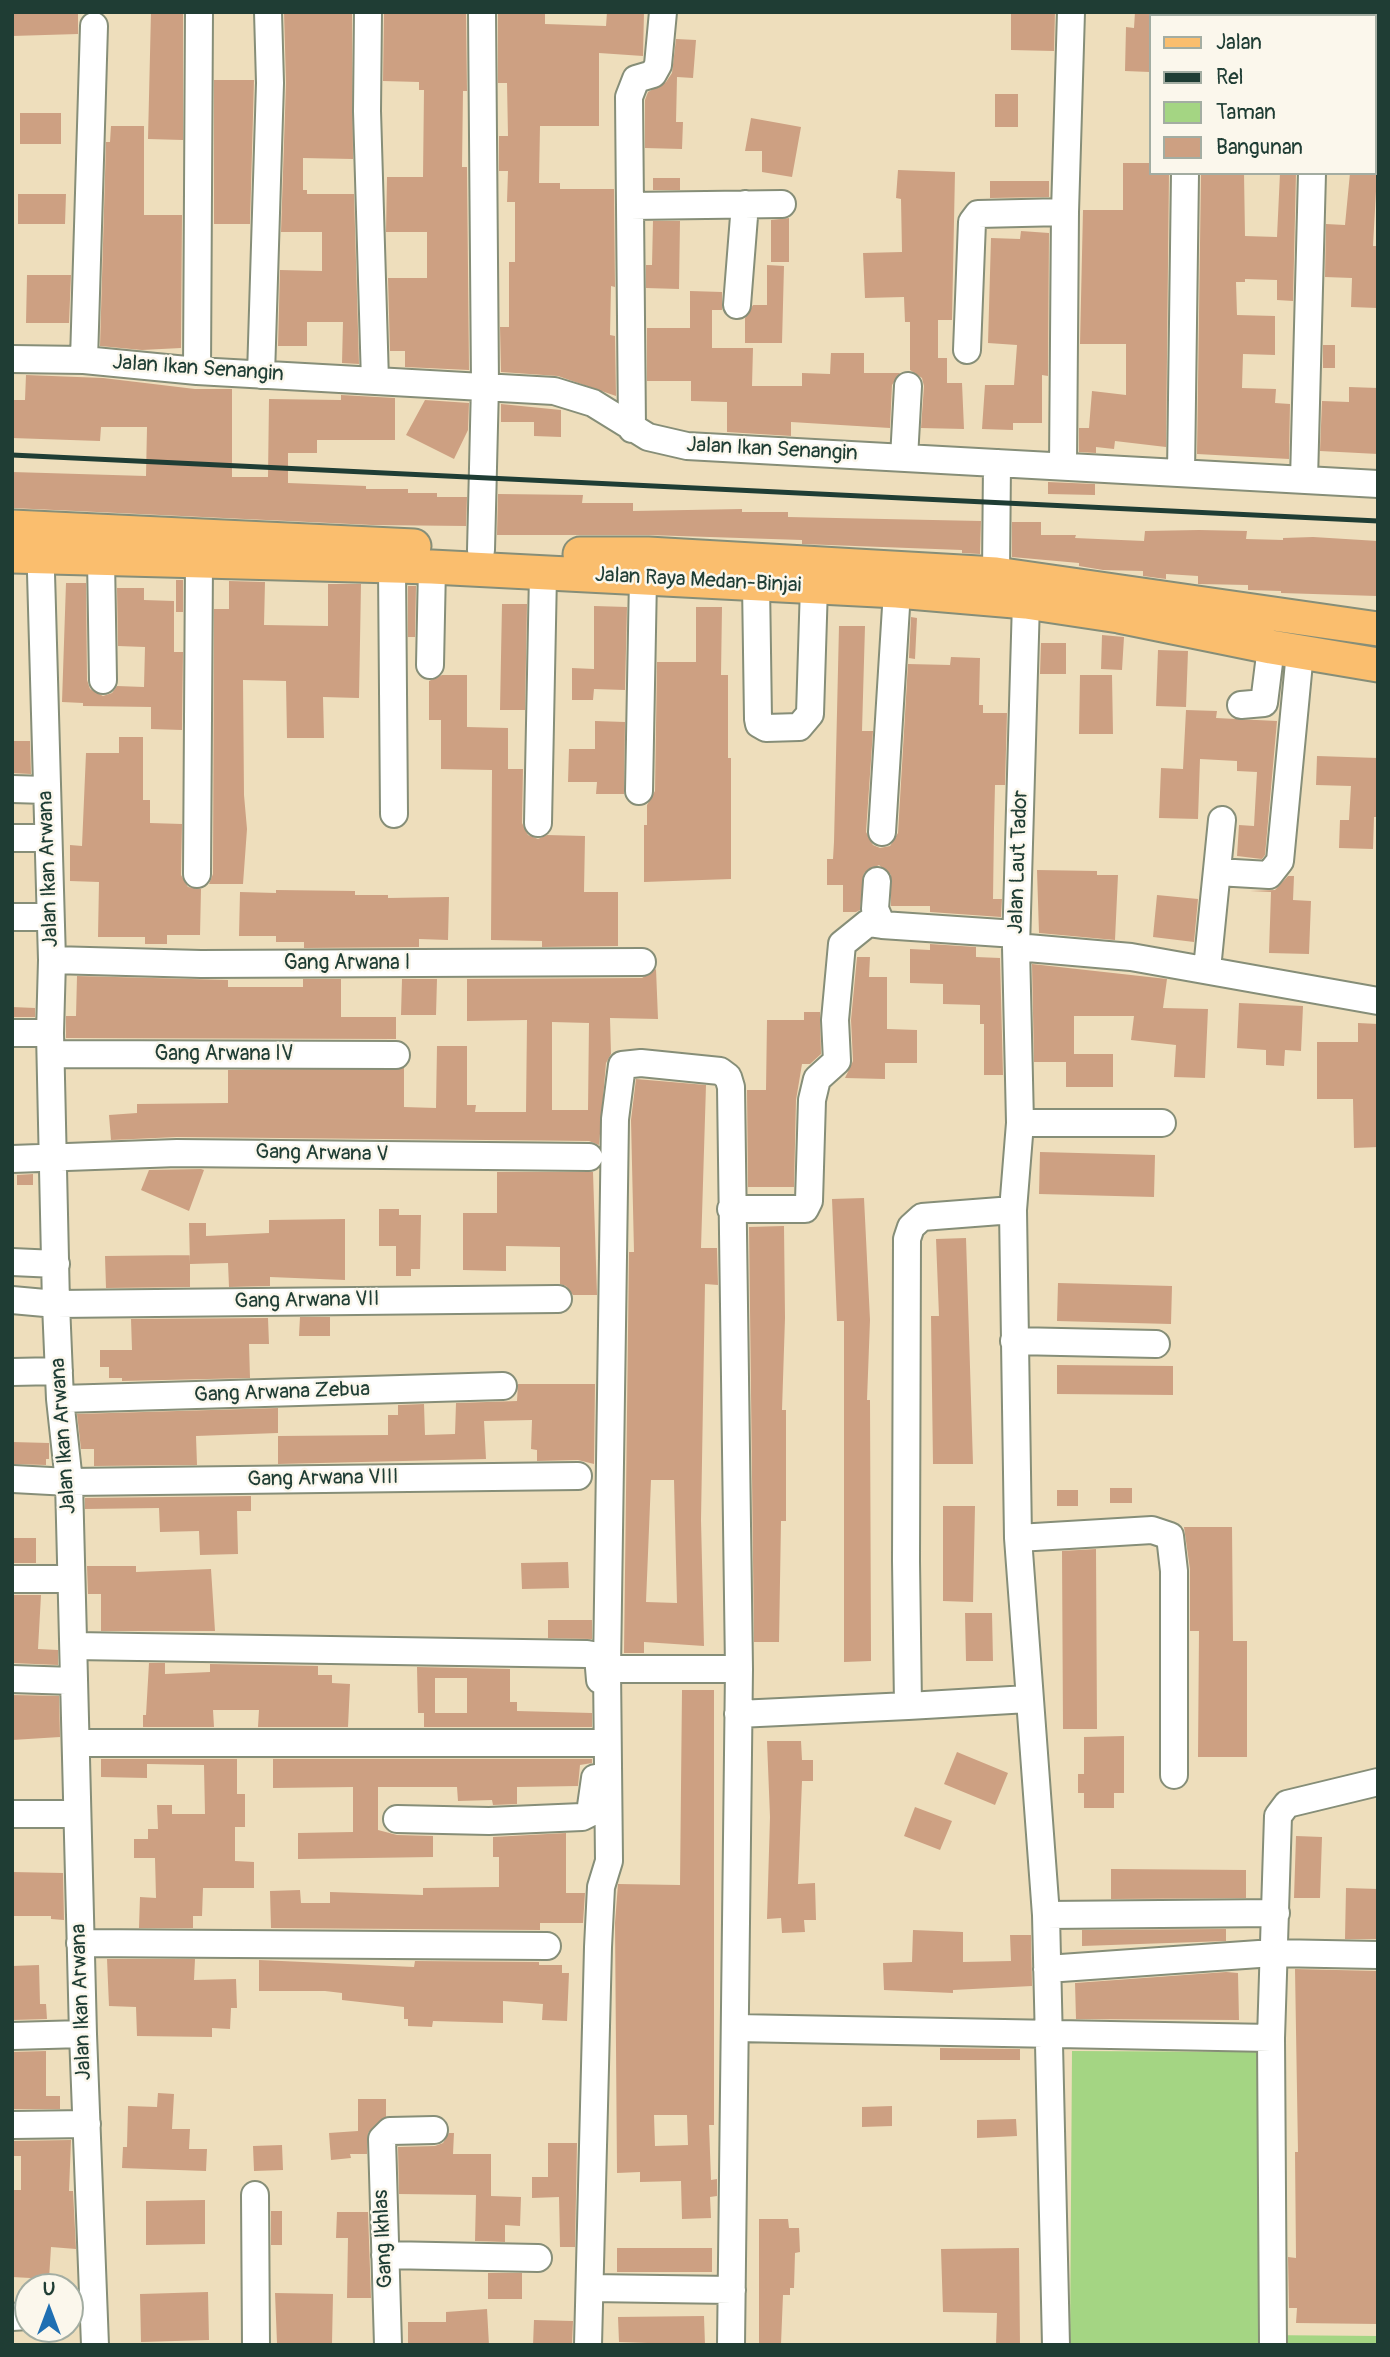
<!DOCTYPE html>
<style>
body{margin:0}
#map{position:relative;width:1390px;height:2357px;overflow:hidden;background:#eedebc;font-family:Pangolin,sans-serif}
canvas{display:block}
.frame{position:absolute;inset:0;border:14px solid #1f3d34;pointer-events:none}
.legend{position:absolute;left:1149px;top:14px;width:228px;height:161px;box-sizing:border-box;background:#fbf7ec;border:2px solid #a3ada2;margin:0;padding:9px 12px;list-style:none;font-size:21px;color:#1f3d34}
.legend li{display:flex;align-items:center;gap:14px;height:35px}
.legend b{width:35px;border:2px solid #a3ada2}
.north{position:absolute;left:14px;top:2273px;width:70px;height:70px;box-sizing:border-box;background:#fbf7ec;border:2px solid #a3ada2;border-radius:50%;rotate:0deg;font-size:19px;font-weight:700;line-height:28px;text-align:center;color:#1f3d34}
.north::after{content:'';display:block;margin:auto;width:24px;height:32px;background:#1f6fb2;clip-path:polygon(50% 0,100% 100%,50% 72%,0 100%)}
</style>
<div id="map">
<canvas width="1390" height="2357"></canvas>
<div class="frame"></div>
<ul class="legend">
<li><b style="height:9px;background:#fabe6e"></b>Jalan</li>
<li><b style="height:9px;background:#1f3d34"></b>Rel</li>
<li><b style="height:19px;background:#a4d583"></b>Taman</li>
<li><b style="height:19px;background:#cda082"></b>Bangunan</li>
</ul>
<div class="north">U</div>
</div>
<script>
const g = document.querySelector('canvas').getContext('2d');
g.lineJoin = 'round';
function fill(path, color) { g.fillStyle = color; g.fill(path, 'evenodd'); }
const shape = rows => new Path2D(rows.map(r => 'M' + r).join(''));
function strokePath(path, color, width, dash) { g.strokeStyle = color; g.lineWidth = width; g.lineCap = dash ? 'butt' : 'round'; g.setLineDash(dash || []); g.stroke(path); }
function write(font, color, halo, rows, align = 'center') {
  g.font = font + ' Pangolin,sans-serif'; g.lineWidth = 5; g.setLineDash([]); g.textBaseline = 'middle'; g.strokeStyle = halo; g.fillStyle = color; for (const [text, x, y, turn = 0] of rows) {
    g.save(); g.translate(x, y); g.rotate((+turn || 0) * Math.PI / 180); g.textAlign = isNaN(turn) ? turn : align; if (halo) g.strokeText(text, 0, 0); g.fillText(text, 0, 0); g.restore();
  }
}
fill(shape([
 [1072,2051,1261,2052,1259,2335,1378,2336,1378,2345,1070,2345]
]), '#a4d583');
fill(shape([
 [12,12,78,12,78,34,12,36],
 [151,12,183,12,183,140,148,139],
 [284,12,352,14,353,159,303,158,303,190,307,190,307,194,354,194,359,364,342,363,343,322,307,322,307,346,278,346,280,270,322,271,322,232,281,232,286,83],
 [384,12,466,12,467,91,463,91,462,167,467,167,469,370,405,367,405,351,390,351,388,278,427,278,427,232,386,232,387,177,423,177,424,90,419,90,419,82,383,81],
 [498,12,545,12,545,24,606,26,607,12,644,12,643,56,599,53,599,126,540,126,539,183,560,183,560,189,614,189,615,287,611,286,610,335,615,336,616,396,558,376,501,372,500,327,509,327,509,262,515,262,515,202,507,202,508,171,499,171,499,136,508,136,507,83,498,83],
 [1011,12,1055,12,1054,51,1011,50],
 [1135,12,1150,12,1150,72,1125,71,1126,27,1134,28],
 [676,39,696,40,693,78,677,77,676,122,683,122,682,149,645,148,645,100,648,92,666,82,672,73],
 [214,80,254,80,250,224,214,224],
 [995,94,1018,94,1018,127,995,127],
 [20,113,61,113,61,144,20,144],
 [751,118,801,127,792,177,762,172,762,151,745,151],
 [111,126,144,126,144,215,182,215,181,348,142,350,100,346,106,142,110,142],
 [1123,163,1150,163,1150,173,1169,173,1166,447,1115,441,1114,449,1096,447,1096,453,1079,452,1079,428,1089,428,1092,391,1126,395,1126,344,1080,344,1083,210,1123,210],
 [898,170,955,172,952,320,938,320,938,358,947,358,947,383,962,383,964,429,921,428,924,386,922,378,910,370,910,322,905,322,904,297,865,298,863,253,902,252,901,199,896,198],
 [1201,173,1244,173,1245,236,1277,237,1280,173,1296,173,1293,301,1277,300,1277,280,1245,279,1245,282,1236,282,1237,315,1275,316,1275,355,1243,354,1242,388,1276,389,1275,403,1290,404,1289,459,1197,454],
 [1350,173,1377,173,1373,246,1377,246,1377,308,1351,307,1352,278,1325,277,1326,224,1345,225],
 [653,178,680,178,680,190,653,190],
 [990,181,1049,181,1049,197,990,198],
 [18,194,66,194,65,224,18,224],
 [789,218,789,262,771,262,771,220],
 [653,221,680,221,679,289,646,288,646,265,652,265],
 [1021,231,1049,233,1048,376,1042,375,1042,423,1013,423,1013,430,982,429,985,385,1014,385,1017,345,988,343,991,238,1020,239],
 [767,265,784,266,782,343,745,343,745,318,753,305,767,305],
 [27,275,71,275,69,323,26,323],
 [690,291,722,292,722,310,712,310,712,348,753,348,752,386,802,386,802,373,830,374,831,353,864,353,864,373,900,373,892,385,890,428,791,422,791,436,727,432,727,402,691,401,691,381,647,381,647,328,690,328],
 [1323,345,1335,345,1335,368,1323,368],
 [26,375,103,378,195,389,232,389,232,477,268,477,269,399,341,400,341,395,395,398,395,440,317,440,317,453,288,453,288,483,366,486,366,489,408,489,408,493,437,493,437,497,467,497,466,526,372,525,12,508,12,472,146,476,147,427,101,427,100,441,12,438,12,400,25,400],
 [1349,387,1378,388,1378,454,1320,451,1322,401,1349,402],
 [425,400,469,403,468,430,454,459,406,435],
 [501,404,561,410,561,437,534,436,534,422,501,422],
 [1048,482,1095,484,1095,495,1048,494],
 [498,494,583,495,582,503,633,503,633,511,742,509,742,512,788,512,788,517,981,521,980,554,962,553,962,550,802,544,802,540,648,535,497,535],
 [1012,522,1041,522,1041,535,1076,535,1075,538,1144,541,1145,531,1199,530,1247,531,1246,539,1283,540,1283,538,1313,537,1378,541,1377,596,1281,593,1281,591,1248,590,1248,585,1198,584,1198,576,1166,574,1166,579,1143,576,1143,571,1103,570,1079,566,1079,563,1012,557],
 [176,580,183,580,183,612,176,612],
 [229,581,265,582,264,625,328,626,328,584,361,584,359,698,323,697,324,738,287,738,286,681,243,680,244,795,247,829,243,884,209,884,213,874,214,609,229,609],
 [66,583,86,583,87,680,90,689,103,696,112,693,117,686,144,687,145,647,118,646,117,588,144,588,144,600,174,601,174,652,183,652,182,730,151,729,151,707,83,706,83,703,62,702],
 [408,586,416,586,415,637,408,637],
 [502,604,527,604,525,710,500,710],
 [594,606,627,607,625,690,594,689,593,700,572,700,572,668,594,669],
 [696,607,722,607,721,675,728,675,728,758,731,758,731,879,644,882,644,825,647,825,647,805,655,791,657,662,696,662],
 [911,617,917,618,915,659,909,658],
 [839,626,865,626,862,731,873,731,866,832,873,845,880,848,890,846,898,833,908,664,950,665,951,657,980,658,979,705,983,705,983,713,1007,713,1005,785,995,785,994,828,993,899,1002,899,1001,917,930,912,930,906,891,906,891,875,879,865,864,873,860,910,856,912,843,912,843,885,827,885,827,859,833,859,834,842],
 [1102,635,1124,637,1122,670,1101,669],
 [1041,643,1066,643,1066,674,1040,674],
 [1158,650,1188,651,1186,707,1156,706],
 [442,675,467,675,467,727,508,728,508,769,523,769,522,823,528,835,538,839,547,835,585,836,584,892,618,892,618,946,542,947,542,941,491,940,492,770,441,769,441,720,429,720,429,681],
 [1080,675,1112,675,1113,734,1079,734],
 [1186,710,1217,711,1216,718,1277,721,1265,855,1262,859,1237,856,1239,825,1254,826,1257,772,1237,771,1237,761,1200,759,1198,819,1159,818,1161,768,1183,769],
 [595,721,625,722,624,794,596,794,597,782,568,782,569,749,595,749],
 [119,737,143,737,143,800,150,800,150,823,182,824,181,875,188,887,201,889,200,935,167,935,167,944,145,944,145,937,98,937,99,882,70,881,70,845,82,846,86,753,119,753],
 [12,741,30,741,31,774,12,773],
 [1317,756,1378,758,1378,817,1374,817,1373,849,1339,848,1340,820,1349,820,1351,786,1316,785],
 [1037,870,1097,871,1097,875,1118,875,1115,940,1039,933],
 [1288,876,1294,876,1293,900,1311,901,1309,954,1269,953,1271,892,1250,891,1275,890],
 [276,890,355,891,355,895,388,895,388,898,449,897,448,940,419,939,419,947,304,948,304,942,276,942,276,936,239,936,240,892,276,893],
 [1157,895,1198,899,1194,942,1153,937],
 [930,944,976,947,976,957,1000,958,1003,1075,984,1075,984,1024,980,1024,980,1005,943,1004,943,984,910,983,910,949,930,950],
 [857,957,870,957,869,977,887,977,887,1029,917,1030,917,1063,885,1063,885,1079,845,1078,853,1061,851,1020],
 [1032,964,1167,979,1163,1008,1208,1009,1205,1078,1174,1077,1176,1045,1131,1040,1134,1016,1074,1016,1074,1054,1113,1054,1113,1087,1066,1087,1066,1062,1034,1062],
 [656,969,658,1019,610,1018,611,1054,606,1063,599,1145,589,1141,177,1137,111,1140,109,1115,137,1113,137,1104,228,1103,228,1070,404,1068,404,1107,436,1108,437,1046,467,1046,467,1105,476,1105,475,1112,526,1112,527,1020,467,1021,467,979,642,978],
 [552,1022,589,1023,588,1110,552,1110],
 [77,976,228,980,228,987,303,987,303,979,341,979,341,1017,396,1017,396,1039,66,1038,66,1016,76,1016],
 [402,979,437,979,436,1015,401,1015],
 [1239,1003,1303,1006,1301,1051,1285,1050,1284,1066,1266,1065,1266,1050,1237,1048],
 [12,1007,35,1008,35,1017,12,1017],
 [804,1012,820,1012,821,1054,810,1064,802,1064,796,1100,794,1187,748,1187,747,1090,766,1090,767,1020,804,1020],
 [1358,1023,1378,1024,1378,1147,1354,1148,1353,1099,1317,1099,1317,1042,1358,1042],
 [636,1079,706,1085,701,1248,717,1248,718,1285,705,1284,701,1520,704,1646,644,1642,644,1653,624,1653,629,1252,634,1252,631,1120],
 [651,1480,674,1480,677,1603,646,1602],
 [1040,1152,1155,1155,1154,1197,1039,1194],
 [201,1169,204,1170,189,1211,141,1190,149,1170],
 [497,1172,593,1172,597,1295,573,1295,566,1286,560,1284,560,1247,506,1246,506,1271,463,1270,463,1213,497,1213],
 [33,1174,33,1185,17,1185,17,1175],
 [864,1198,870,1320,867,1400,870,1400,871,1661,844,1662,844,1321,837,1321,832,1199],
 [379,1209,399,1209,399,1215,421,1215,420,1269,411,1269,411,1276,396,1276,396,1246,379,1246],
 [345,1219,345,1280,270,1277,270,1286,229,1287,228,1263,190,1264,189,1223,206,1223,206,1236,269,1233,269,1220],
 [784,1226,785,1318,782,1410,786,1410,786,1521,781,1521,779,1642,754,1642,749,1227],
 [966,1238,973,1464,933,1464,931,1316,939,1316,936,1239],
 [190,1255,190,1287,106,1288,105,1256],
 [1058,1283,1172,1286,1171,1324,1057,1321],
 [300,1317,330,1317,330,1336,299,1336],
 [268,1318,269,1344,249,1344,250,1378,122,1381,122,1378,109,1378,109,1367,100,1367,100,1350,132,1350,131,1319],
 [1057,1365,1173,1366,1173,1395,1057,1394],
 [518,1384,595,1384,594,1464,578,1460,537,1461,537,1450,531,1449,532,1420,484,1421,486,1459,278,1464,278,1436,388,1435,388,1415,398,1415,398,1405,424,1404,425,1435,455,1434,456,1403,517,1401],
 [278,1408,278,1433,196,1436,197,1465,94,1466,94,1449,81,1449,77,1414],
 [12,1442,49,1443,49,1459,46,1459,46,1465,12,1464],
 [1110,1488,1132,1488,1132,1503,1110,1503],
 [1057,1490,1078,1490,1078,1506,1057,1506],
 [251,1496,251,1511,237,1511,238,1554,200,1555,199,1531,160,1532,159,1508,85,1509,85,1498],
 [943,1506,975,1506,973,1602,943,1601],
 [1184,1527,1232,1527,1233,1641,1247,1641,1247,1757,1198,1757,1199,1631,1190,1631,1190,1569],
 [12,1538,36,1538,36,1563,12,1563],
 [1096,1549,1097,1729,1063,1729,1062,1551],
 [568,1562,569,1588,522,1589,521,1563],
 [87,1566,136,1566,136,1572,211,1569,215,1631,101,1631,101,1594,88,1594],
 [12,1595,41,1595,38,1649,58,1650,58,1665,12,1663],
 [965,1613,992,1613,993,1661,966,1661],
 [548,1620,592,1620,592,1639,548,1638],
 [149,1663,165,1663,165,1674,210,1672,210,1664,318,1666,318,1675,332,1675,332,1683,350,1684,348,1727,258,1727,259,1710,213,1710,214,1727,143,1727,143,1715,146,1715],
 [417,1667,510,1669,510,1702,517,1702,517,1711,592,1713,592,1727,424,1727,424,1713,418,1713],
 [435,1678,467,1678,467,1713,435,1713],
 [682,1690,714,1690,714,2125,709,2125,711,2180,717,2179,717,2196,710,2197,711,2218,682,2219,681,2181,640,2182,640,2172,617,2173,615,1923,618,1884,680,1885],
 [654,2115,687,2115,688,2145,655,2146],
 [12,1695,59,1696,60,1737,12,1740],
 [1124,1736,1124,1793,1114,1793,1114,1808,1084,1808,1084,1793,1078,1793,1078,1774,1084,1774,1084,1737],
 [767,1741,801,1741,802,1760,813,1760,813,1781,802,1781,798,1884,815,1883,816,1920,804,1920,805,1932,782,1933,781,1918,767,1919,770,1817],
 [957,1752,1008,1773,995,1805,944,1784],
 [101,1759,237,1759,237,1794,245,1794,245,1827,235,1827,235,1861,254,1862,254,1888,203,1888,202,1916,193,1916,193,1928,139,1928,140,1897,156,1898,155,1858,134,1858,134,1839,148,1839,148,1829,158,1829,157,1805,172,1805,172,1814,205,1814,204,1765,147,1764,147,1778,101,1777],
 [273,1759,592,1759,592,1763,580,1765,578,1786,517,1787,517,1804,493,1805,492,1800,458,1801,457,1787,378,1787,378,1830,397,1835,433,1836,433,1857,298,1859,298,1833,353,1832,353,1787,273,1788],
 [915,1807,952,1821,940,1850,904,1836],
 [566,1833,566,1893,585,1893,583,1923,540,1923,540,1930,271,1928,270,1891,300,1890,301,1903,330,1903,330,1892,423,1895,423,1888,499,1887,499,1857,493,1857,493,1837],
 [1296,1836,1322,1837,1320,1898,1294,1898],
 [1111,1869,1246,1870,1246,1898,1111,1899],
 [12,1872,63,1873,64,1920,51,1919,51,1916,12,1916],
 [1346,1888,1378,1889,1378,1939,1345,1939],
 [1226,1929,1226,1941,1082,1946,1082,1930],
 [913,1930,963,1932,963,1962,1011,1961,1010,1935,1031,1935,1032,1986,953,1990,953,1993,884,1990,883,1963,912,1962],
 [107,1959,195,1959,194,1980,236,1979,237,2008,231,2008,230,2029,212,2028,212,2037,137,2036,136,2007,109,2006],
 [259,1960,414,1967,415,1961,539,1962,539,1965,562,1965,562,1973,569,1973,567,2021,542,2020,543,2004,503,2001,503,2023,433,2021,432,2027,408,2026,408,2019,404,2019,404,2007,342,2000,342,1993,325,1991,259,1991],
 [39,1965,40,2004,46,2004,47,2019,12,2020,12,1966],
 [1295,1969,1378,1971,1378,2324,1296,2323,1297,2308,1289,2308,1288,2257,1296,2258,1295,2152,1298,2152],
 [1226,1972,1238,1973,1239,2020,1076,2019,1075,1983],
 [940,2048,1020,2049,1020,2060,940,2060],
 [46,2051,46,2096,60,2096,60,2109,12,2109,12,2052],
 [158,2093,174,2094,172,2129,190,2129,189,2149,207,2149,206,2171,122,2168,123,2147,127,2147,128,2106,157,2107],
 [358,2099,386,2099,386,2117,368,2133,367,2154,350,2154,351,2158,331,2160,329,2133,358,2131],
 [892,2106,892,2126,862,2127,862,2107],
 [1016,2119,1017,2136,977,2138,977,2120],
 [449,2133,454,2133,453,2154,491,2154,491,2196,521,2197,520,2226,505,2225,505,2242,475,2241,476,2195,399,2194,398,2147,435,2146,443,2143],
 [71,2140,69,2191,73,2191,76,2249,51,2247,49,2279,12,2277,12,2190,21,2190,21,2156,12,2156,12,2141],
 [548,2143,577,2143,575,2247,560,2247,559,2197,532,2198,532,2177,548,2177],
 [282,2145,283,2170,254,2171,253,2146],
 [205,2200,205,2244,146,2245,146,2201],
 [271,2211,282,2211,282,2245,271,2245],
 [337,2212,368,2212,371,2298,347,2298,348,2238,336,2238],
 [759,2219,788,2219,789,2228,799,2228,800,2252,795,2253,794,2288,790,2288,790,2295,783,2295,781,2344,759,2343],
 [617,2248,712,2248,712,2272,617,2272],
 [1019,2248,1020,2345,996,2345,997,2313,943,2312,941,2249],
 [488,2273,522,2273,522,2299,488,2299],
 [208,2292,209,2340,141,2342,140,2294],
 [275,2293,333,2294,332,2343,277,2343],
 [487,2309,489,2345,408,2345,408,2322,446,2322,446,2312],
 [704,2316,705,2345,619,2342,618,2317],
 [534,2320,573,2321,572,2345,533,2345]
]), '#cda082');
const minor = shape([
 [368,12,367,111,375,381],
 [1188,16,1188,12],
 [1316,16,1316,12],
 [630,206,782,204],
 [737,305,745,204],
 [967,350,972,222,978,214,1065,212],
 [12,359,84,360,197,371,554,391,593,403,648,437,687,446,1378,484],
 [84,360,94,26],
 [197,371,199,12],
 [261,375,270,83,268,12],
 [632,429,629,97,636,79,653,74,658,65,663,12],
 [904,458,908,386],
 [1063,466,1065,212,1071,12],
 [1181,473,1185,173],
 [1304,480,1312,173],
 [40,538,52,960,50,1033,56,1304,60,1399,69,1482,83,2034,95,2345],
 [481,550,485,385,482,12],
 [101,559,103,680],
 [392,568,394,814],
 [996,574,997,463],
 [756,583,758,719,759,724,766,728,799,727,810,714,814,586],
 [1026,602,1016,947,1020,1123,1013,1210,922,1217,911,1227,907,1239,906,1561,908,1706,1028,1699],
 [430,665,432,567],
 [1241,705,1264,703,1271,647],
 [12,789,46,790],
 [639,791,643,578],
 [538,823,543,574],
 [882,832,897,591],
 [12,838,48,838],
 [1217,872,1269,875,1280,861,1300,652],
 [197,874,199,562],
 [877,881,875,909,882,925,1016,934],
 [12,917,50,917],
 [1016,947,1131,957,1378,1001],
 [52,960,201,964,642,962],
 [1207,969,1222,820],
 [12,1033,50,1033],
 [51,1054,396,1055],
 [1020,1123,1162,1123],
 [12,1159,177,1153,589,1157],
 [731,1209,805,1209,809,1201,812,1100,817,1079,837,1061,835,1020,842,944,868,923,882,925],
 [1013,1210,1018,1538,1046,1915,1056,2345],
 [12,1262,56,1264],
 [12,1300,56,1304,558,1299],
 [1014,1341,1156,1344],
 [12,1372,59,1371],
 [60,1399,503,1386],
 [13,1479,69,1482,578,1476],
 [1018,1538,1152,1530,1170,1536,1174,1571,1174,1775],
 [12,1579,71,1579],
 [74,1646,587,1654,598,1656,600,1680],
 [607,1669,739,1669],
 [12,1679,74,1681],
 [738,1714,908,1706],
 [76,1743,599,1743],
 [12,1814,77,1814],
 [397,1819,489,1821,582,1817,590,1813,595,1778],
 [1046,1915,1276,1913],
 [80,1943,547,1946],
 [1047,1969,1273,1953,1378,1955],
 [736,2028,1271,2038],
 [12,2036,83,2034],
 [12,2125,87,2124],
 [255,2195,256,2345],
 [385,2255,538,2258],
 [590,2288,732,2290],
 [12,2317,28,2316],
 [388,2345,382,2139,390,2131,434,2130],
 [588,2345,598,1947,601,1887,609,1861,607,1669,615,1119,622,1065,641,1063,720,1071,728,1077,731,1087,739,1669,731,2345],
 [1273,2345,1271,2038,1278,1816,1287,1804,1378,1782]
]);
const major = shape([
 [12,527,414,546],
 [580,554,648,554,996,574,1378,629],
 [12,556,432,567,897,591,1026,602,1119,616,1271,647,1378,665]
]);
strokePath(minor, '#868e78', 30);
strokePath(major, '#868e78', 37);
strokePath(minor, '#fff', 26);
strokePath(major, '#fabe6e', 33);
strokePath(shape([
 [12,455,1378,521]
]), '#1f3d34', 5);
write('21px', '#1f3d34', '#fbf7ec', [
 ["Jalan Ikan Senangin",198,369,4],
 ["Jalan Ikan Senangin",772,450,3],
 ["Jalan Raya Medan-Binjai",698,581,3],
 ["Jalan Laut Tador",1019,862,-88],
 ["Jalan Ikan Arwana",49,869,-92],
 ["Gang Arwana I",347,964],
 ["Gang Arwana IV",224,1055],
 ["Gang Arwana V",322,1154,1],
 ["Gang Arwana VII",307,1301,-1],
 ["Gang Arwana Zebua",282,1393,-2],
 ["Jalan Ikan Arwana",64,1436,-94],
 ["Gang Arwana VIII",323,1479,-1],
 ["Jalan Ikan Arwana",82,2002,-92],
 ["Gang Ikhlas",384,2239,-93]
]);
</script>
